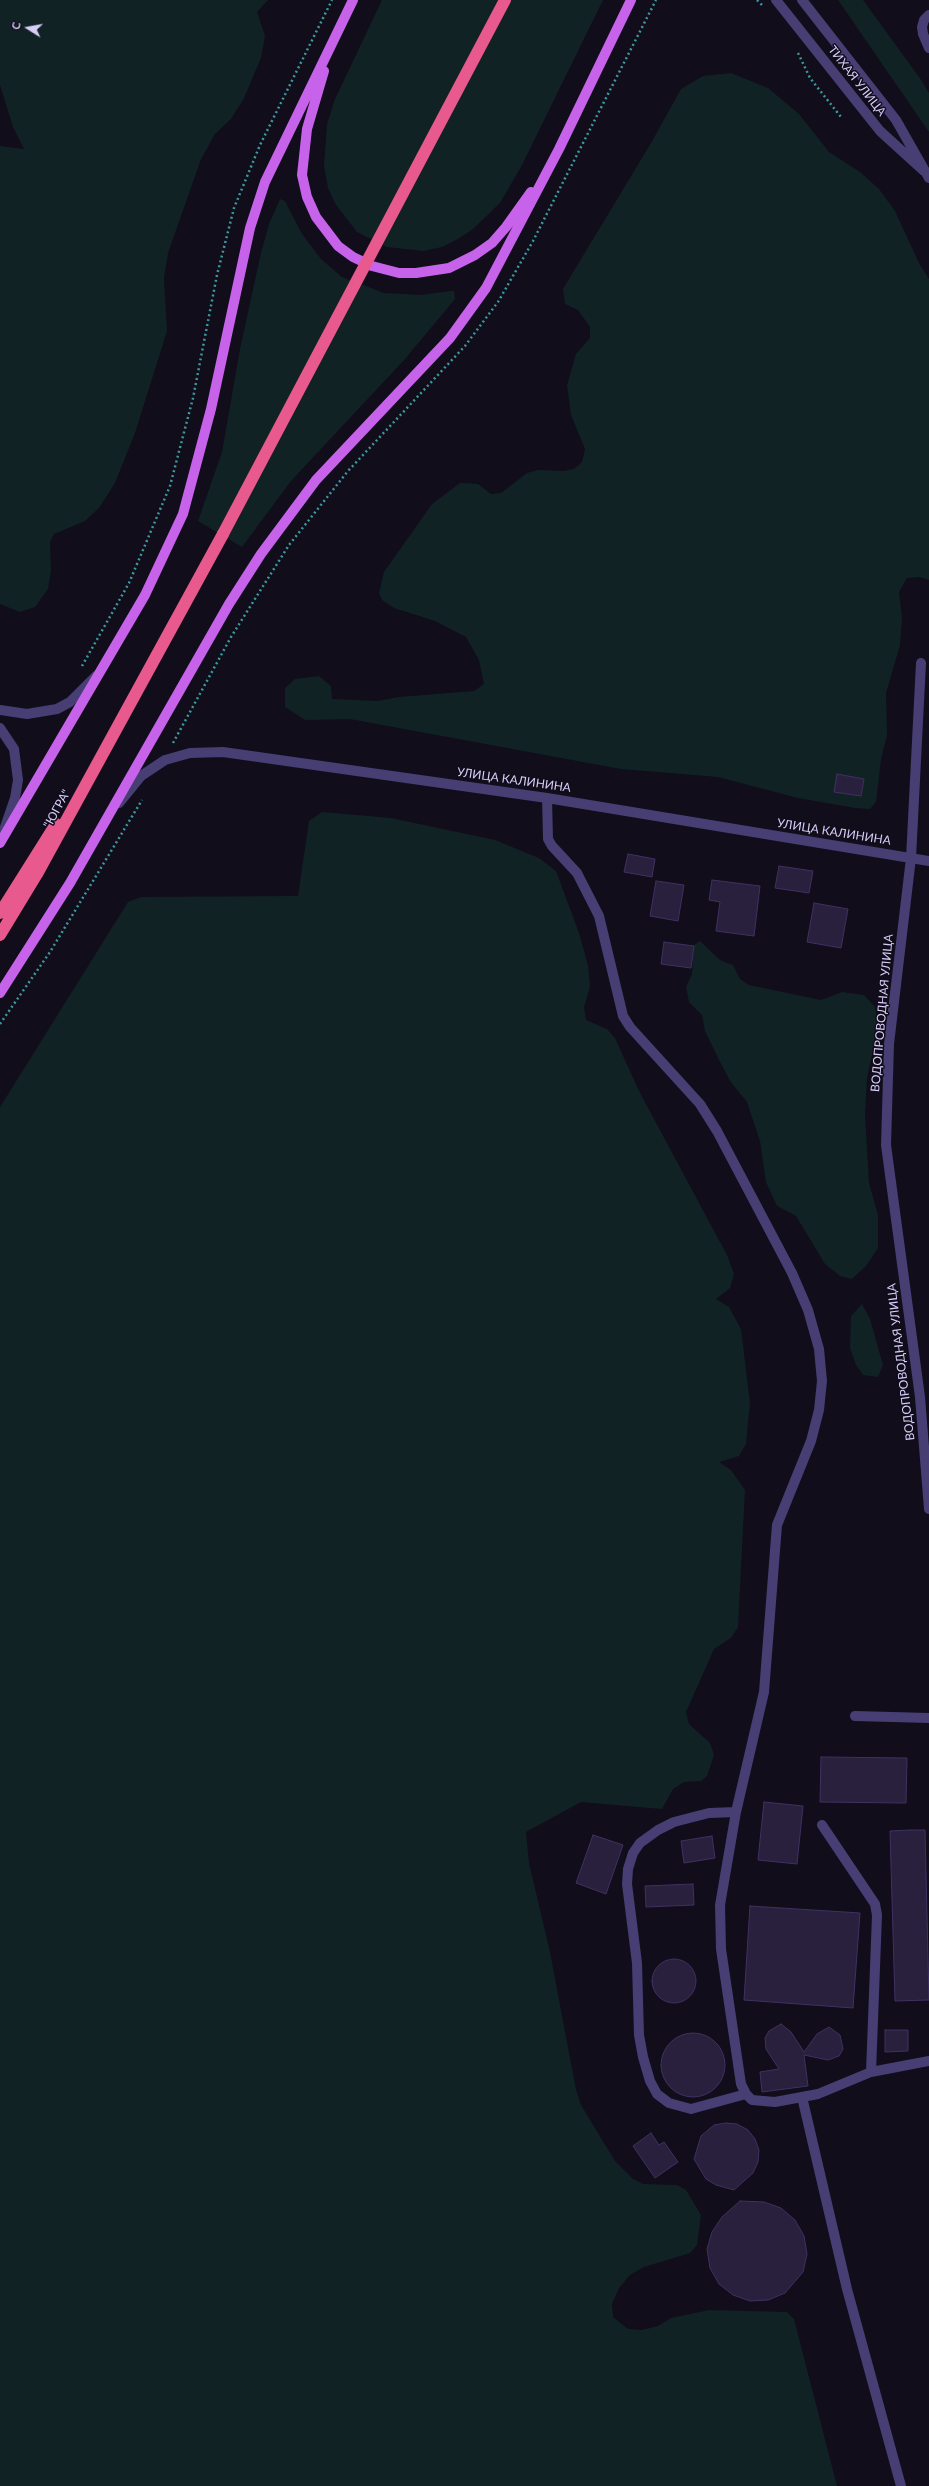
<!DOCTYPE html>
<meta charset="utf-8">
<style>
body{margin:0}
#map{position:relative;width:929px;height:2486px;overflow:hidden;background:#110d1b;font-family:Lato,sans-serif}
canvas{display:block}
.north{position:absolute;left:8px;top:8px;width:40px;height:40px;-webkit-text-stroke:3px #110d1b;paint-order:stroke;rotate:281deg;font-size:11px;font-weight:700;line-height:16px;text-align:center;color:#d7cef8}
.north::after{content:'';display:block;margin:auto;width:14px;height:18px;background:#d7cef8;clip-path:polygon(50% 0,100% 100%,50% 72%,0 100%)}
</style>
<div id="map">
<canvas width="929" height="2486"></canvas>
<div class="north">С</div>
</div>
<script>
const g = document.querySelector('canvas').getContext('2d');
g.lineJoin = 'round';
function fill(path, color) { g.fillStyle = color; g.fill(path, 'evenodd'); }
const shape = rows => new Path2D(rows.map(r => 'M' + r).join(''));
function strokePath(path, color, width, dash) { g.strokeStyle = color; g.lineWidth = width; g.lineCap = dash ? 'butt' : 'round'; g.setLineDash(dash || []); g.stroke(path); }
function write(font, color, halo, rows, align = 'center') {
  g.font = font + ' Lato,sans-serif'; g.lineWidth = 3; g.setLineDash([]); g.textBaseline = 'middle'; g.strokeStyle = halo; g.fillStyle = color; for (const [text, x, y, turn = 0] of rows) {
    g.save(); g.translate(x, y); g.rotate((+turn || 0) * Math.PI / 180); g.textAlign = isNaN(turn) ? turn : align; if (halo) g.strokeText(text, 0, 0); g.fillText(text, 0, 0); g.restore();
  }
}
fill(shape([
 [0,0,268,0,257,12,265,36,261,58,244,98,231,119,215,134,201,159,168,253,164,278,167,331,135,433,115,483,99,508,85,521,54,534,50,542,51,570,48,589,35,607,20,612,0,604,0,146,24,149,13,127,0,85],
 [382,0,603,0,522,165,500,203,473,229,458,239,442,247,423,251,387,247,357,232,336,205,328,188,324,166,327,124,335,99],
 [838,0,863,0,922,81,929,93,929,132],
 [731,73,768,88,799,114,829,152,860,172,879,189,895,211,919,263,929,279,929,580,920,577,907,578,899,592,902,618,900,645,886,693,887,735,881,759,876,802,870,809,855,808,798,798,718,777,621,769,350,719,305,720,285,707,285,688,295,679,319,676,331,686,332,699,378,701,399,697,474,691,484,684,479,660,466,637,435,621,394,608,382,600,379,593,384,572,432,504,460,483,478,484,491,494,501,493,527,473,538,470,563,471,574,469,582,462,585,449,571,415,567,385,576,354,590,338,590,327,578,310,565,304,563,289,651,143,681,89,703,76],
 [838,774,864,779,861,796,835,792],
 [280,199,285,201,302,234,321,259,342,277,384,293,421,295,450,291,454,291,455,299,405,359,291,481,242,547,198,521,222,452,240,349,261,253,269,224],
 [322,812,391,818,495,840,539,858,556,871,579,933,588,965,590,987,584,1007,586,1020,607,1029,615,1038,639,1091,727,1255,734,1274,730,1288,716,1299,729,1307,741,1329,750,1403,746,1444,739,1456,719,1462,731,1470,745,1490,738,1627,731,1638,714,1649,686,1712,689,1724,710,1743,714,1755,707,1776,701,1781,684,1782,673,1789,662,1809,581,1802,526,1832,529,1863,550,1952,576,2090,581,2105,615,2161,632,2178,643,2184,677,2185,686,2190,701,2215,697,2245,690,2253,644,2267,630,2275,619,2288,612,2304,613,2317,628,2329,642,2330,658,2326,671,2318,709,2310,787,2312,794,2319,837,2486,0,2486,0,1107,128,902,141,897,298,896,309,821],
 [700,941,720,960,733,965,740,979,749,985,821,1000,842,992,864,995,875,1007,878,1025,867,1078,865,1114,869,1183,878,1215,878,1248,866,1266,852,1279,840,1276,825,1264,796,1216,777,1206,766,1182,760,1141,747,1102,730,1081,720,1062,705,1031,702,1015,689,1002,686,987,692,974,694,945],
 [862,1304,870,1319,883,1365,878,1377,863,1375,856,1365,850,1348,851,1316]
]), '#112224');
const building = shape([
 [837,774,864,779,861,796,834,792,837,774],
 [628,854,655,859,652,877,624,872,628,854],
 [779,866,813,871,809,893,775,888,779,866],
 [712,880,760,886,754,936,716,931,720,902,709,900,712,880],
 [656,881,684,885,678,921,650,916,656,881],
 [814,903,848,909,841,948,807,942,814,903],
 [664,942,694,946,691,968,661,964,664,942],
 [821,1757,907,1758,906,1803,820,1802,821,1757],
 [764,1802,803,1806,797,1864,758,1860,764,1802],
 [910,1830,925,1830,929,2000,895,2001,890,1831,910,1830],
 [593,1835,623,1845,606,1894,576,1883,593,1835],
 [712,1836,715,1858,684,1863,681,1841,712,1836],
 [693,1884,694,1905,646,1907,645,1886,693,1884],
 [750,1906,860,1913,853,2008,744,2000,750,1906],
 '652 1981a22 22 0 1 1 44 0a22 22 0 1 1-44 0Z',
 [781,2024,791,2032,804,2052,817,2034,829,2027,840,2035,843,2049,839,2056,828,2060,804,2055,808,2086,762,2092,760,2072,779,2069,766,2049,765,2038,769,2031,781,2024],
 [885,2030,908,2030,908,2051,885,2052,885,2030],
 '661 2065a32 32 0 1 1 64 0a32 32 0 1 1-64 0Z',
 [726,2123,737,2124,748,2130,755,2139,759,2150,758,2162,753,2173,734,2190,716,2185,706,2179,694,2159,701,2136,714,2125,726,2123],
 [651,2133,659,2145,664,2142,678,2162,655,2178,633,2146,651,2133],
 [740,2201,764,2202,781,2208,795,2220,804,2236,807,2254,803,2272,785,2293,768,2300,750,2301,733,2295,719,2284,710,2268,707,2249,712,2232,722,2217,740,2201]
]);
fill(building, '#29203d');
strokePath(building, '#403162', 1);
strokePath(shape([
 [757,0,763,6],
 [798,53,810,78,841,117],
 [82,666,129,583,170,486,193,398,217,275,234,208,260,145,332,0],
 [173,743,231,637,289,545,348,471,465,346,498,302,533,241,656,0],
 [0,1024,50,952,142,800]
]), '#3c999e', 2.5, [2, 3]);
strokePath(shape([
 [776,0,880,131,924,171],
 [802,0,896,120,929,178],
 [929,15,924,20,922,27,923,34,929,48],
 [921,663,911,858,889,1044,886,1145,920,1397,929,1509],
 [0,710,27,714,57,709,70,702,96,676],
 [0,728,14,749,18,780,15,798,3,833],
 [547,798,548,839,552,846,577,873,599,916,623,1016,630,1027,700,1104,717,1131,792,1273,808,1310,819,1349,822,1381,819,1410,811,1441,777,1525,764,1692,736,1812,720,1905,721,1949,741,2084,746,2094,752,2100,775,2102,818,2094,871,2072,929,2061],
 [119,803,141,776,165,760,190,753,223,752,547,798,929,861],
 [855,1716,929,1718],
 [736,1812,709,1813,674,1822,658,1830,640,1843,633,1853,628,1869,627,1884,637,1963,639,2035,643,2057,650,2081,657,2094,669,2103,691,2109,746,2094],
 [822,1825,875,1904,877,1915,871,2072],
 [802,2097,847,2289,901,2486]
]), '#473e74', 10);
strokePath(shape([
 [324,71,307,129,302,175,307,197,316,217,338,246,353,257,372,266,399,273,416,273,449,268,475,255,492,243,506,227,531,192],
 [0,843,145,595,183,514,211,409,250,228,265,182,353,0],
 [0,993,70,883,229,604,261,554,316,480,450,338,486,288,559,149,631,0]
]), '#c763ea', 10);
strokePath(shape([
 [0,913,56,824],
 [0,935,37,874,223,534]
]), '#e8598d', 12);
strokePath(shape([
 [223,534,505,0]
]), '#e8598d', 12);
write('12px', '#d7cef8', '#110d1b', [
 ["ТИХАЯ УЛИЦА",857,81,52],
 ["УЛИЦА КАЛИНИНА",514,780,8],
 ["\"ЮГРА\"",57,809,-61],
 ["УЛИЦА КАЛИНИНА",834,832,9],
 ["ВОДОПРОВОДНАЯ УЛИЦА",882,1013,-85],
 ["ВОДОПРОВОДНАЯ УЛИЦА",901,1362,-97]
]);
</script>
